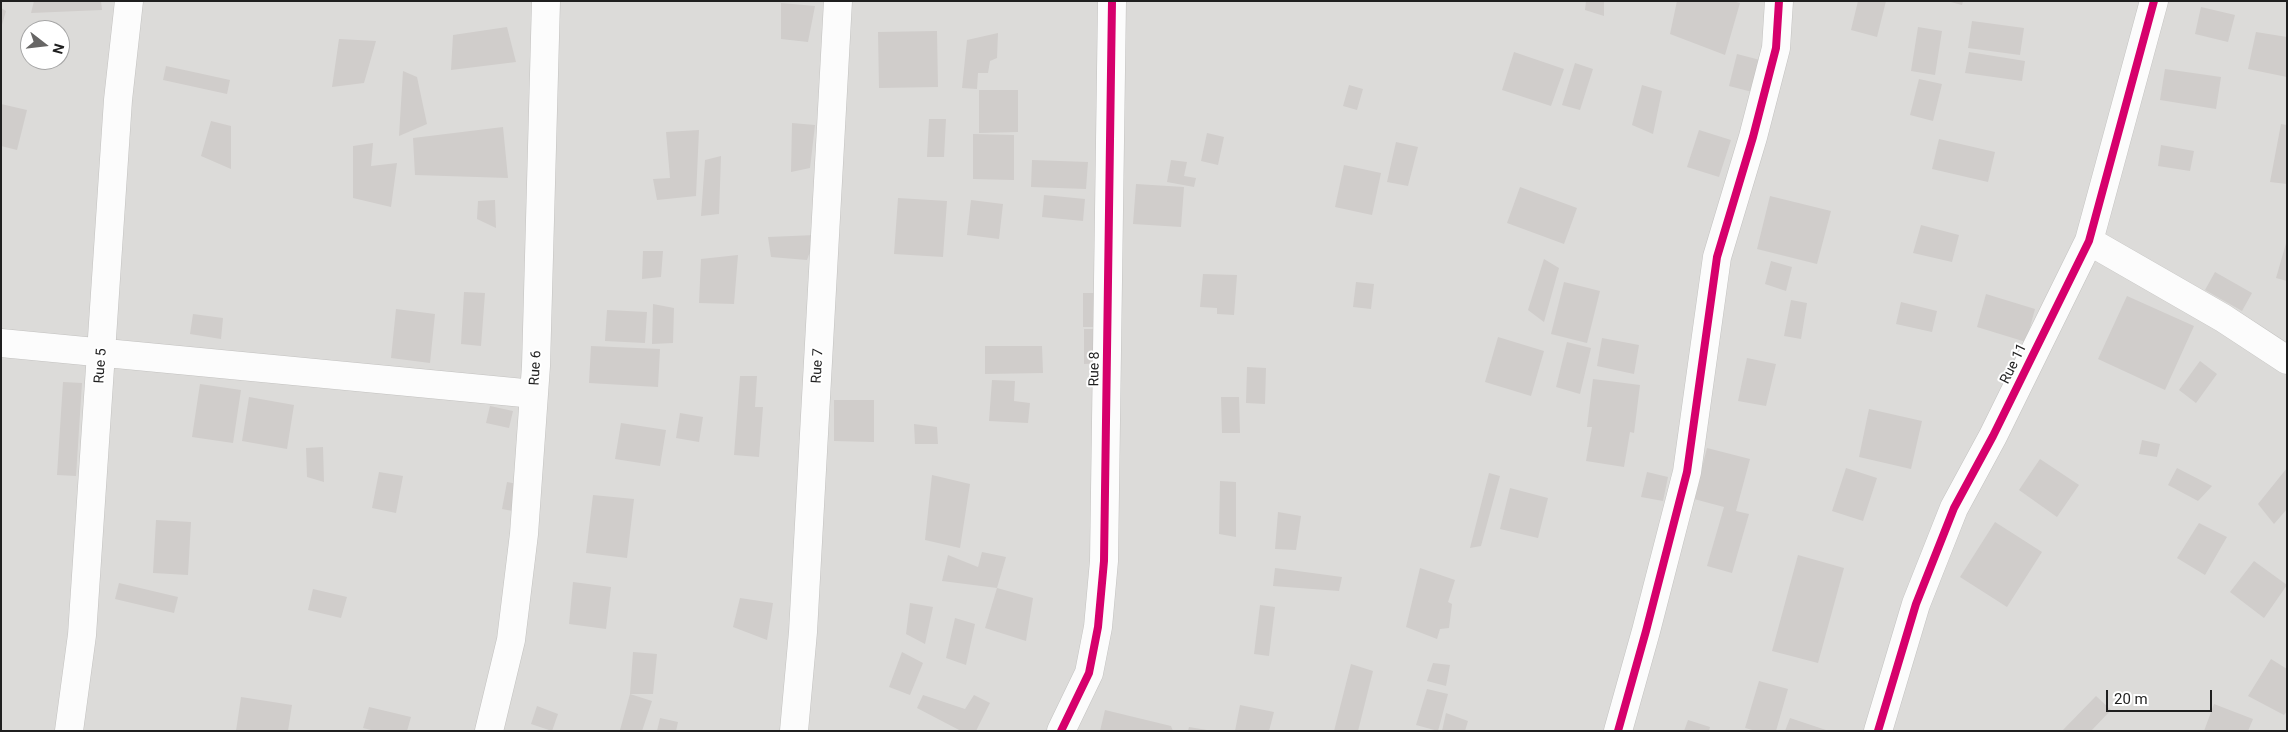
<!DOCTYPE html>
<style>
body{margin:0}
#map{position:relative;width:2288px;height:732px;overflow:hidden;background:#edebe8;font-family:Roboto,sans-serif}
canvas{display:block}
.frame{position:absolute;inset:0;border:2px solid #1f1f1f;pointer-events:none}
.north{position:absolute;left:20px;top:20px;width:50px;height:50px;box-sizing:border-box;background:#fff;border:1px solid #a5a5a5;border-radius:50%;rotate:106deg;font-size:14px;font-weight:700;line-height:20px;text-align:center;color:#1f1f1f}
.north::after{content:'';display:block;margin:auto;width:18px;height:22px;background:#676665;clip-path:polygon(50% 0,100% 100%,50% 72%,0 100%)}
.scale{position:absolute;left:2106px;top:690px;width:106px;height:22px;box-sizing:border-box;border:2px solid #1f1f1f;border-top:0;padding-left:6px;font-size:15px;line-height:18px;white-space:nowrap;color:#1f1f1f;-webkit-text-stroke:4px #fff;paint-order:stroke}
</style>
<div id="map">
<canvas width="2288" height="732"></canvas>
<div class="frame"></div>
<div class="north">N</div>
<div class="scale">20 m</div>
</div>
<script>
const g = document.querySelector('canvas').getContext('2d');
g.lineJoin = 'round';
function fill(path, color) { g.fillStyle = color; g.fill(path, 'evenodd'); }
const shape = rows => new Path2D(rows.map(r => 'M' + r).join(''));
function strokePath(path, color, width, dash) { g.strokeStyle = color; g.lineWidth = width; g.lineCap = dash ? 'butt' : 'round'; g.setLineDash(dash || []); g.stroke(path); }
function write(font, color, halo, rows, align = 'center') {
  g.font = font + ' Roboto,sans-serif'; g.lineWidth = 4; g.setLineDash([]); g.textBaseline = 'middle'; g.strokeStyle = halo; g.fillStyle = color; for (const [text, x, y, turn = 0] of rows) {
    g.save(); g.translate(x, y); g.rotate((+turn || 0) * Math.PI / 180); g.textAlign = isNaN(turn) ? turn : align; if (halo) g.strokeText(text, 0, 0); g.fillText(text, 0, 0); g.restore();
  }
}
fill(shape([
 [1,1,2287,1,2287,731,1,731],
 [30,30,60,30,60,60,30,60]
]), '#dcdbd9');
fill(shape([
 [34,1,101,1,102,10,31,13],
 [1586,1,1604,1,1604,16,1585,10],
 [1677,1,1732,1,1740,3,1725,55,1670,34],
 [1858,1,1886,1,1877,37,1851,30],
 [1947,1,1963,1,1962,5],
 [781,3,815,6,808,42,781,39],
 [2201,7,2235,15,2228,42,2195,34],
 [1,8,6,11,2,25,1,25],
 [1972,21,2024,28,2020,55,1968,48],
 [507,27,516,62,451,70,453,35],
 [1918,27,1942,31,1935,75,1911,71],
 [937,31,938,87,879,88,878,32],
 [2256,32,2287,37,2287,77,2248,69],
 [998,33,997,58,990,61,988,73,978,73,977,89,962,88,967,40],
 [339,39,376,41,364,83,332,87],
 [1514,52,1564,69,1551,106,1502,90],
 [1969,52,2025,61,2022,81,1965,73],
 [1737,54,1764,61,1756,93,1729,86],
 [1575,63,1593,69,1580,110,1562,105],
 [166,66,230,80,227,94,163,80],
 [2165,69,2221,77,2216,109,2160,100],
 [403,71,417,77,427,124,399,136],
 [1919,79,1942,84,1933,121,1910,115],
 [1349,85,1363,89,1357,110,1343,106],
 [1642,85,1662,91,1653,134,1632,125],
 [979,90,1018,90,1018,132,979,133],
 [1,104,27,110,17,150,1,146],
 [929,119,946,119,944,157,927,157],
 [211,121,231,126,231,169,201,156],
 [792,123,815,125,810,168,791,172],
 [2281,124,2287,125,2287,184,2270,182],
 [503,127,508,178,415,175,413,138],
 [699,130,696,196,657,200,653,179,670,178,666,132],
 [1699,130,1731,140,1719,177,1687,167],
 [1207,133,1224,137,1218,165,1201,161],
 [973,134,1014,135,1014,180,973,179],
 [1939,139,1995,152,1988,182,1932,169],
 [1396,142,1418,147,1408,186,1387,182],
 [373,143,371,166,397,163,391,207,353,198,353,146],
 [2161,145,2194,151,2190,171,2158,166],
 [721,156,719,214,701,216,705,160],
 [1032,160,1088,162,1086,189,1031,187],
 [1171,160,1187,162,1184,176,1196,178,1194,187,1167,182],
 [1344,165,1381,173,1372,215,1335,207],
 [1136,184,1184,187,1181,227,1133,224],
 [1520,187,1577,208,1564,244,1507,223],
 [1044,195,1085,199,1083,221,1042,217],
 [1770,196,1831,211,1817,264,1757,249],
 [898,198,947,201,943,257,894,254],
 [495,200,496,228,477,219,478,201],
 [971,200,1003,204,999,239,967,235],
 [1921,225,1959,235,1952,262,1913,253],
 [816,235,807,260,771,257,768,237],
 [2287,240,2287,281,2276,278],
 [643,251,663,251,661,277,642,279],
 [738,255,734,304,699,303,701,259],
 [1544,259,1559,268,1544,322,1528,310],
 [1771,261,1792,267,1786,291,1765,284],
 [2215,272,2252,293,2242,311,2205,290],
 [1203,274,1237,275,1234,315,1217,314,1217,308,1200,307],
 [1356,282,1374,284,1371,309,1353,307],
 [1564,282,1600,291,1587,343,1551,334],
 [464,292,485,293,481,346,461,344],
 [1083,293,1102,293,1102,327,1083,327],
 [1986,294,2035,309,2026,342,1977,327],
 [2127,296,2194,326,2165,390,2098,359],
 [1791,300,1807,303,1801,339,1784,336],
 [1901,302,1937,311,1932,332,1896,324],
 [653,304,674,308,673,343,652,344],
 [396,309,435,314,430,363,391,358],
 [607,310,647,312,645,343,605,341],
 [193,314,223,318,221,339,190,334],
 [1084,329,1106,329,1107,363,1084,364],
 [1498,337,1544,351,1531,396,1485,382],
 [1602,338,1639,345,1634,374,1597,366],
 [1567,342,1591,348,1580,394,1556,387],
 [591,346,660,349,658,387,589,383],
 [985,346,1042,346,1043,373,985,374],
 [1747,358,1776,364,1766,406,1738,401],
 [2200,361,2217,374,2196,403,2179,390],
 [1247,367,1266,368,1265,404,1246,403],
 [740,376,757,376,755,407,763,407,759,457,734,455],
 [1593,379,1640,385,1634,433,1630,432,1624,467,1586,461,1592,427,1587,427],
 [992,380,1015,381,1014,401,1030,403,1028,423,989,421],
 [63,382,82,383,76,476,57,475],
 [200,384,241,390,233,443,192,437],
 [249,397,294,405,287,449,242,441],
 [1221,397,1239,397,1240,433,1222,433],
 [834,400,874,400,874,442,834,441],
 [490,406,513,411,509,428,486,423],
 [1869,409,1922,421,1911,469,1859,457],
 [680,413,703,417,699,442,676,438],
 [621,423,666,430,660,466,615,459],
 [914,424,937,427,938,444,915,444],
 [2142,440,2160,444,2157,457,2139,454],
 [323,447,324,482,307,477,306,448],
 [1707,448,1750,459,1736,511,1749,514,1732,573,1707,566,1724,507,1694,499],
 [2040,459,2079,485,2057,517,2019,490],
 [1846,468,1877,478,1863,521,1832,511],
 [2177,468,2212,486,2198,501,2168,485],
 [2287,468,2287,509,2274,524,2258,504],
 [379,472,403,476,396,513,372,508],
 [1647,472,1668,477,1663,501,1641,497],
 [1489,473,1500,476,1481,546,1470,548],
 [932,475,970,484,960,548,925,540],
 [1220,481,1236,482,1236,537,1219,534],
 [507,482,523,485,518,512,502,509],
 [1510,488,1548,498,1538,538,1500,529],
 [593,495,634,499,627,558,586,553],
 [1278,512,1301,516,1296,550,1275,549],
 [156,520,191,522,188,575,153,573],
 [1995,522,2042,552,2007,607,1960,577],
 [2199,523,2227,537,2205,575,2177,558],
 [982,552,1006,557,997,588,942,581,948,555,978,567],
 [1798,555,1844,568,1818,663,1772,651],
 [2254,561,2287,585,2264,618,2230,592],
 [1275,568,1342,577,1339,591,1273,586],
 [1420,568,1455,580,1448,602,1452,604,1449,628,1440,629,1437,639,1406,627],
 [573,582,611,587,606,629,569,624],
 [119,583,178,597,174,613,115,599],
 [997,588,1033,598,1026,641,985,628],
 [313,589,347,597,341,618,308,610],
 [740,598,773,603,767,640,733,627],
 [910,603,933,607,925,644,906,634],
 [1260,605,1275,607,1269,656,1254,654],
 [955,618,975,624,966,665,946,658],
 [633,652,657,654,653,694,630,694],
 [902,652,923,663,910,695,889,687],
 [2271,659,2287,669,2287,711,2284,715,2248,696],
 [1433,663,1450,665,1446,686,1427,681],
 [1351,664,1373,671,1358,731,1334,731],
 [1759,681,1788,689,1776,731,1756,731,1745,728],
 [1427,689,1448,694,1438,731,1416,725],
 [630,694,652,701,642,731,620,730],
 [923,695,965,709,974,695,990,703,976,731,961,731,917,708],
 [2096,696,2111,710,2091,731,2062,731],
 [241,697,292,705,288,731,236,731],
 [2214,704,2253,719,2248,731,2204,731],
 [1240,705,1274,712,1269,731,1235,731],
 [537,706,558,714,552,731,531,724],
 [369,707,411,717,407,731,375,731,363,728],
 [1105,710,1171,726,1173,731,1100,731],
 [1446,713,1468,721,1465,731,1442,731],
 [660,718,678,722,676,731,657,731],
 [1790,718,1826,730,1826,731,1785,731],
 [1688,720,1710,727,1709,731,1684,731],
 [1189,727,1207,730,1207,731,1188,731]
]), '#d0cdcb');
const minor = shape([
 [2089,241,2223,318,2287,360],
 [1,343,534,394],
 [69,731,82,635,118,100,129,1],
 [489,731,511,640,524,534,536,366,546,1],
 [794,731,803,632,838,1],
 [1061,731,1089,673,1098,627,1104,561,1112,1],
 [1618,731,1646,631,1687,472,1717,257,1753,137,1776,48,1779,1],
 [1878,731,1916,604,1954,508,1993,436,2089,241,2154,1]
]);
strokePath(minor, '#c3c2c0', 29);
strokePath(minor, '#fcfcfc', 28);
strokePath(shape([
 [1061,731,1089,673,1098,627,1104,561,1112,1],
 [1618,731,1646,631,1687,472,1717,257,1753,137,1776,48,1779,1],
 [1878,731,1916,604,1954,508,1993,436,2089,241,2154,1]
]), '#d6006c', 8);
write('14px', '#1f1f1f', '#fff', [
 ["Rue 11",2014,364,-64],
 ["Rue 5",101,366,-86],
 ["Rue 7",818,366,-87],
 ["Rue 6",536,368,-87],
 ["Rue 8",1095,369,-89]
]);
</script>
